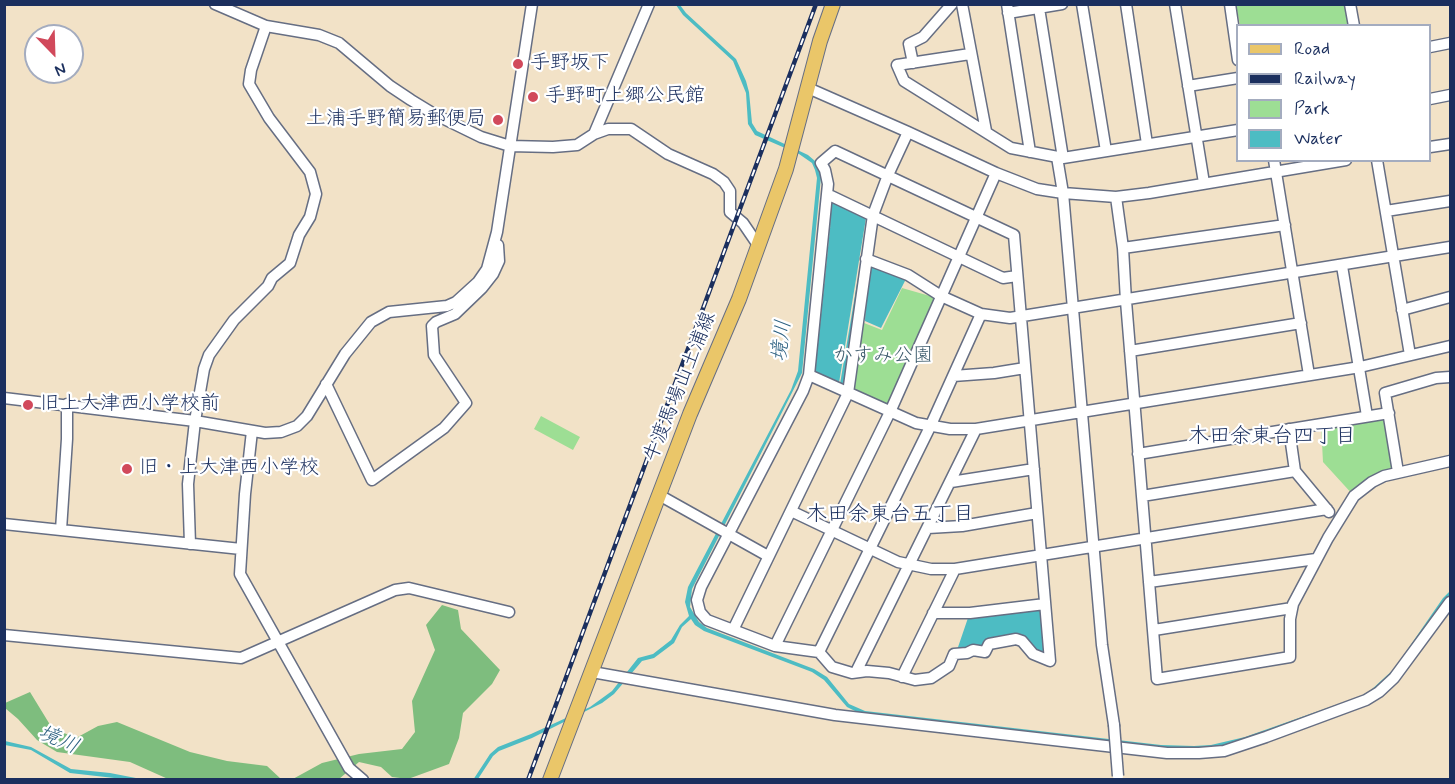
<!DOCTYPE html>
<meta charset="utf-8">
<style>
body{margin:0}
#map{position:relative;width:1455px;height:784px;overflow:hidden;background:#f2e2c7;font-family:Mynerve,sans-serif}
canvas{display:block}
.frame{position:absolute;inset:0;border:6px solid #1b2f5e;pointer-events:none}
.legend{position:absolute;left:1236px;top:24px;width:195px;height:138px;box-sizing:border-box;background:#fff;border:2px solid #a4acbf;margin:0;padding:8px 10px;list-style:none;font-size:18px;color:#1b2f5e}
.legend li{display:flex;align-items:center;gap:12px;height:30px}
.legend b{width:30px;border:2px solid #a4acbf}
.north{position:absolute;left:24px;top:24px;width:60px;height:60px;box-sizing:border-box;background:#fff;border:2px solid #a4acbf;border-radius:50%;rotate:157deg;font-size:16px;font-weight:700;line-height:24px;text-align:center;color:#1b2f5e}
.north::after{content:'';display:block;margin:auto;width:21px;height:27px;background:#d1495b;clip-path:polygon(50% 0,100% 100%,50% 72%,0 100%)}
</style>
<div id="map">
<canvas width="1455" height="784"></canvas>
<div class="frame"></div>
<ul class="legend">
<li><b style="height:8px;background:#eac669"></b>Road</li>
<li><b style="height:8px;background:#1b2f5e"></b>Railway</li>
<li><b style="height:16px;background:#9dde94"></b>Park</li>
<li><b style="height:16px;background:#4dbcc3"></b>Water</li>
</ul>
<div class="north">N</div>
</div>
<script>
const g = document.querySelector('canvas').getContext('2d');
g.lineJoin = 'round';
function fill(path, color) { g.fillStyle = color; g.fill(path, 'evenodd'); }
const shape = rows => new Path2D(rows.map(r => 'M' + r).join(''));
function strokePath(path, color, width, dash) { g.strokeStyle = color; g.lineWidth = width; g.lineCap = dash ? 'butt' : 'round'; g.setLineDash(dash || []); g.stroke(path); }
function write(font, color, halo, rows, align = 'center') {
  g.font = font + ' Mynerve,"Klee One",sans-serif'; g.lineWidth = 4.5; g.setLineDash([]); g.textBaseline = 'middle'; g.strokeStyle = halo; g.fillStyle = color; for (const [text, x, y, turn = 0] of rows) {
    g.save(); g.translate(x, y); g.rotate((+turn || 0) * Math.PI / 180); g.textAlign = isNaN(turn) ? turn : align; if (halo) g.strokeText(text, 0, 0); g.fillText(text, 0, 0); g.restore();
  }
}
fill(shape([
 [1236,5,1348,5,1351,25,1240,25],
 [902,288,937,298,889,406,853,389,864,323,882,330],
 [1389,413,1398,472,1354,496,1323,462,1321,424],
 [541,416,580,437,573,450,534,429]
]), '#9dde94');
fill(shape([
 [442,605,458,610,461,629,500,670,492,684,463,713,459,738,449,764,408,779,392,777,381,767,359,762,339,779,291,780,322,763,359,754,402,749,415,732,412,701,435,650,426,625],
 [30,692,52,728,76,738,98,726,117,722,190,752,227,761,267,766,281,779,168,779,130,762,57,752,37,740,18,719,5,708,5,703]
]), '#7ebd7e');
fill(shape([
 [676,5,680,5,686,13,736,59,746,81,749,92,752,123,757,131,808,155,815,161,821,177,802,373,692,589,690,607,699,622,707,628,814,669,827,677,849,704,865,711,1161,745,1194,746,1211,745,1245,737,1361,696,1371,690,1394,669,1443,598,1450,591,1450,596,1397,672,1373,694,1230,745,1176,750,863,715,847,707,824,680,812,672,704,631,695,625,691,619,682,627,674,643,654,658,642,661,614,694,602,703,532,738,499,751,493,756,478,779,473,780,490,754,498,747,531,734,590,707,612,691,638,658,653,654,671,640,680,625,689,616,685,602,688,587,791,390,798,371,817,178,815,170,812,163,799,154,755,135,748,124,746,93,733,61,683,15],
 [828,196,871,216,847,391,811,374],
 [833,202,868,218,840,384,813,372,831,219,815,372,839,383,866,218],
 [867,261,907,277,881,328,865,321],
 [1043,606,1048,659,1024,639,985,650,956,653,969,615],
 [5,741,31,747,71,769,110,773,141,779,123,779,70,773,31,750,5,745]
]), '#4dbcc3');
const minor = shape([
 [215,4,266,26,319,35,339,43,390,86,411,100,434,114,481,137,510,146,553,147,577,145,594,134,649,4],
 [962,4,986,131],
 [1007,4,1030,152],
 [1082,4,1106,151],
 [1126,4,1147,144],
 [1175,4,1204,183],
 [1230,4,1238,60],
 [1350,4,1354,26],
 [1039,8,1063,158],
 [1008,13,1062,4],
 [1430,47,1450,43],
 [970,54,897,65,904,81,1011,148,1063,158,1238,130],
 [913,63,909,44,923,37,952,4],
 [1188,86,1238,78],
 [808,88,908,132,996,173,1037,189,1063,193,1116,197,1149,193,1346,160],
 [1430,99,1450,95],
 [594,134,608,129,631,129,668,154,713,174,724,182,730,191,730,212,743,223,758,245],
 [1430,147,1450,144],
 [835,151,1014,235,1050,661,1033,654,1022,641,1016,639,989,644,985,652,973,650,967,653,954,654,949,666,931,678,915,680,889,673,867,671,852,673,832,667,819,652,775,646,707,620,700,612,697,600,701,587,803,391,809,375,828,184,825,170,821,163,835,151],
 [1057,157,1063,193,1102,645,1114,725],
 [1274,160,1309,375],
 [1377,160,1410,355],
 [827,194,1003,278,1017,276],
 [1116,197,1123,248,1126,301,1157,679,1290,657,1290,619,1293,604,1328,538,1354,496,1372,482,1384,476,1450,461],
 [1386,211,1450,201],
 [1123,248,1285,225],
 [866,259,908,275,941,296,981,314,1010,318,1450,247],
 [1342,266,1367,416],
 [1402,310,1450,297],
 [1130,351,1301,323],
 [809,375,916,423,950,429,976,429,1360,367,1450,346],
 [953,376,994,373,1025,368],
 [326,384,372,480,444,428,466,403,434,355,432,326,436,322,455,314,482,288,493,274,499,261,498,245],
 [4,398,195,421,265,433,281,432,297,426,307,416,345,354,371,322,389,312,447,306,456,302,478,282,487,269,497,232,532,4],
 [1289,429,1295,471,1329,512],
 [252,431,245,494,240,574,349,768,363,780],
 [1138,454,1389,413],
 [1398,472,1385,393,1436,378,1450,377],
 [951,482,1034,469],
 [659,495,768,556],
 [1142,496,1295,471],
 [791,511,898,562,931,569,955,569,1327,509],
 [4,524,241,549],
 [928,528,962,526,1037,513],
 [61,530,67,439,67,404],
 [190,544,188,484,195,421,204,369,209,355,234,320,268,286,272,278,290,263,299,235,310,217,316,194,310,172,269,118,249,84,251,70,266,26],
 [1149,582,1316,559],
 [933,613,970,613,1045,604],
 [733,630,848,393,873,215,888,175,908,132],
 [1154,630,1292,608],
 [4,635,241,658,395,590,409,588,509,612],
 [775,646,890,412,996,173],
 [819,652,930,427,981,314],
 [592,672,835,715,1167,753,1199,753,1224,751,1266,737,1366,700,1379,692,1394,678,1450,602],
 [856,672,976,429],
 [902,677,955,569]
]);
const major = shape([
 [550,780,690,414,739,299,786,169,820,41,833,4]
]);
strokePath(minor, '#666e83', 13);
strokePath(major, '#666e83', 16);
strokePath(minor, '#fff', 10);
strokePath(major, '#eac669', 14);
const rail = shape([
 [528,780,816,4]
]);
strokePath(rail, '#1b2f5e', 4.5);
strokePath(rail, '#fff', 2, [7]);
const minorBridge = shape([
 [1114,725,1118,776]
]);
strokePath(minorBridge, '#666e83', 13, []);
strokePath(minorBridge, '#fff', 10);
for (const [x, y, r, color] of [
 [518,64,6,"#d1495b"],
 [533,97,6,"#d1495b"],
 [498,120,6,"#d1495b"],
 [28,405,6,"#d1495b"],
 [127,469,6,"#d1495b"]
]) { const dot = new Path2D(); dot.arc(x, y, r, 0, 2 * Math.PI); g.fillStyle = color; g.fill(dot); strokePath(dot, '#fff', 2); }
write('20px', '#1b2f5e', '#fff', [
 ["手野坂下",530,64],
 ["手野町上郷公民館",545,97],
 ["土浦手野簡易郵便局",486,120,"right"],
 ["旧上大津西小学校前",40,405],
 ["旧・上大津西小学校",139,469]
], 'left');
write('20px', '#3c5b6c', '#fff', [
 ["かすみ公園",883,357]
]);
write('20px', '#1b2f5e', '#fff', [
 ["牛渡馬場山土浦線",681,387,-68]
]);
write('italic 21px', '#2c6081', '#fff', [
 ["境川",783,341,-83],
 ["境川",58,741,24]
]);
write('21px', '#1b2f5e', '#fff', [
 ["木田余東台四丁目",1272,438],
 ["木田余東台五丁目",890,516]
]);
</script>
